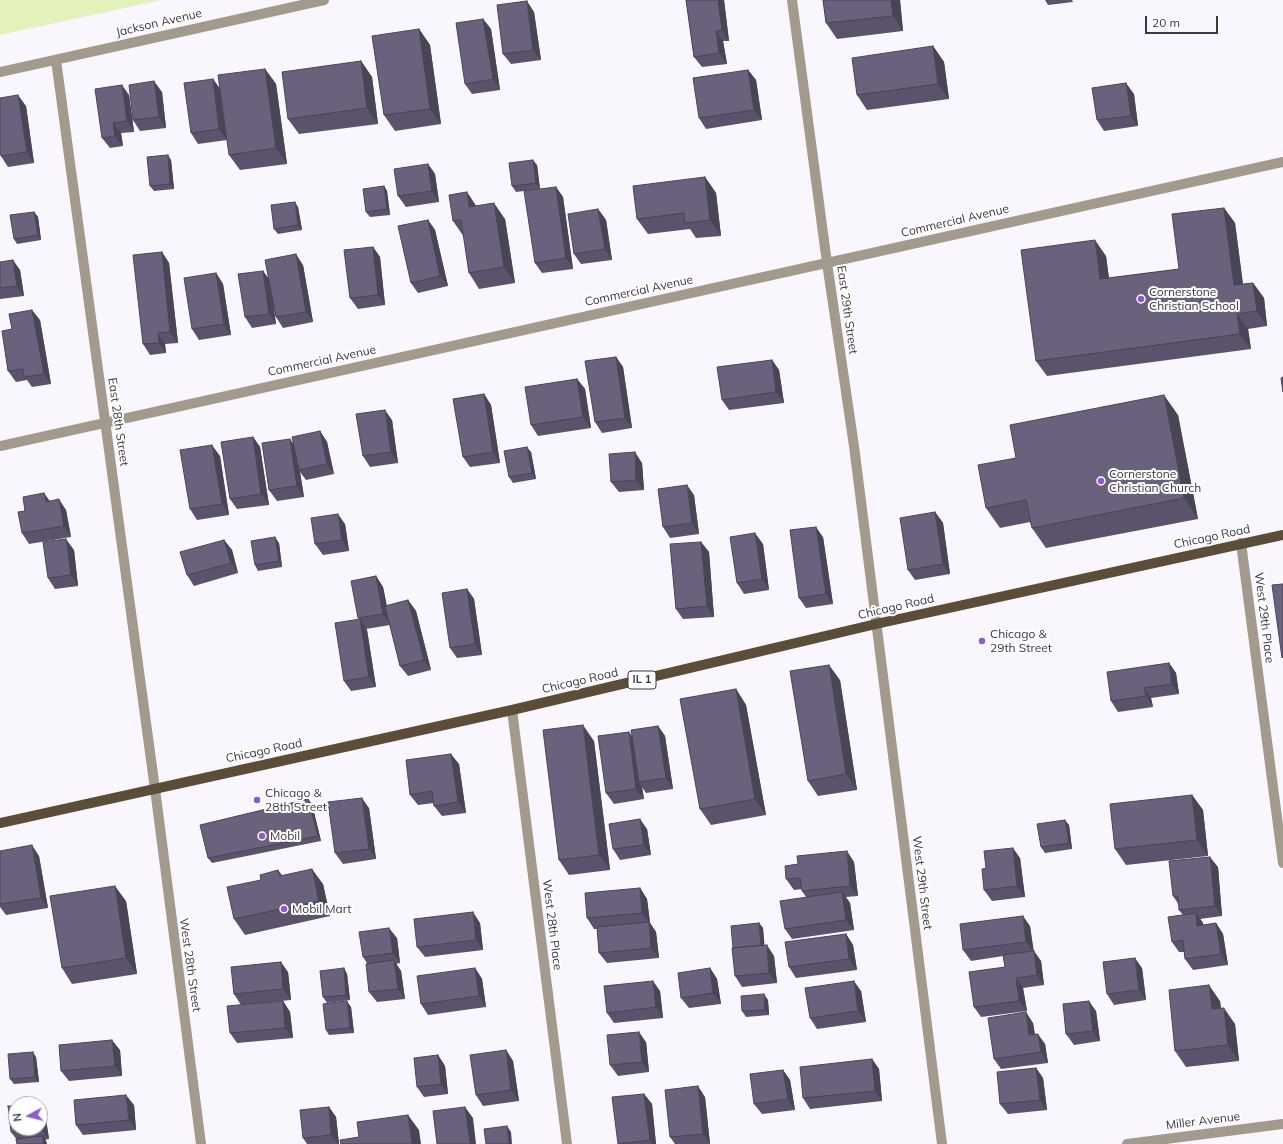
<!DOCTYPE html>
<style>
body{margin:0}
#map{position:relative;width:1283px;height:1144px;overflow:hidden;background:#f9f7fd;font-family:Mulish,sans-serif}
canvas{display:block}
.north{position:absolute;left:8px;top:1096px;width:40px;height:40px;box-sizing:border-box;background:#fff;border:1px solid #b1afb4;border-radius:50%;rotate:263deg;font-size:11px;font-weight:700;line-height:16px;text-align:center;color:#3b3743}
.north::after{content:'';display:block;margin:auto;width:14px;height:18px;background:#8e5ad2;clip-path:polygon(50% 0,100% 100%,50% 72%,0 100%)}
.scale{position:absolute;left:1145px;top:16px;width:73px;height:18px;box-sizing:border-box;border:2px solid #3b3743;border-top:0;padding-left:5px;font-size:12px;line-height:14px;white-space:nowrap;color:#3b3743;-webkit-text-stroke:3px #fff;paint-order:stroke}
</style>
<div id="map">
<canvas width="1283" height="1144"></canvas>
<div class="north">N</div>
<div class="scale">20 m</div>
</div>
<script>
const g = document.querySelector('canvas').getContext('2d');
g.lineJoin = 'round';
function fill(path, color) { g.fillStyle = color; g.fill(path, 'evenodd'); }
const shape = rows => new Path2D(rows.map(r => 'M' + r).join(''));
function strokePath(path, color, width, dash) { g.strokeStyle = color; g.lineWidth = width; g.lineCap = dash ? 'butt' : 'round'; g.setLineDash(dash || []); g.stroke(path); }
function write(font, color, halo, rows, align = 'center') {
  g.font = font + ' Mulish,sans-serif'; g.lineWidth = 4; g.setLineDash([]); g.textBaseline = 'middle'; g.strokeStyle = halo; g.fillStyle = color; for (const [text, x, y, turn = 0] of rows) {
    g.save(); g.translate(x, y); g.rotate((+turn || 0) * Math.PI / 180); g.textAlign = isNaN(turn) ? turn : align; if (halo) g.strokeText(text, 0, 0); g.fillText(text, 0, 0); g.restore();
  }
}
fill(shape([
 [0,0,162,0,0,35]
]), '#e2f2ba');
strokePath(shape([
 [792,0,827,263,854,446,942,1144],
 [56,60,155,789,201,1144],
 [0,72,324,0],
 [0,446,1283,162],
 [1241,543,1283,863],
 [512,710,567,1144],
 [1127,1144,1283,1124]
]), '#a19a8d', 10);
strokePath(shape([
 [0,823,512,710,876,624,1283,535]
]), '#5b4d38', 10);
fill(shape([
 [686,0,724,0,729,41,723,41,727,64,702,67,694,57],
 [823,0,900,0,903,31,837,39,826,23],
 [1045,0,1072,0,1073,2,1048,5],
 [534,12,541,60,511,64,503,54],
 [483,19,491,29,500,90,472,94,465,84],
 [419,29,430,45,441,124,395,131,384,115],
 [933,46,944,62,949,99,867,110,857,95],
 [361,61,372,77,378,124,299,134,288,119],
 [265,69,276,84,287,164,240,170,229,155],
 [748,70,756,80,762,120,706,129,699,118],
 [213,79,220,89,227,140,198,144,191,133],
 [162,92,166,128,140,131,133,120],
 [1134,94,1138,126,1104,131,1097,120],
 [129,95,134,132,121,133,123,146,110,148,102,138],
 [26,106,34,163,8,167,1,156],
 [171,160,174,189,154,191,150,186],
 [428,164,435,174,439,202,406,207,398,196],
 [537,165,540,189,516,192,512,186],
 [705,177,716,193,721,236,696,238,690,229,648,234,637,219],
 [384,186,387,191,390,215,370,217,366,212],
 [556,187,563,197,573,269,542,273,535,263],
 [477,206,505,219,515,283,479,289,469,273,464,237,453,221],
 [298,207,302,230,278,234,274,229],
 [1224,208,1235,223,1243,284,1253,283,1264,298,1267,326,1248,329,1251,349,1047,376,1036,361,1106,256,1109,278,1179,269],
 [598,209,606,220,612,260,581,264,574,254],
 [34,212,38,217,41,240,17,244,14,239],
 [428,220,435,230,448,286,418,293,411,283],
 [373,247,380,257,385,305,358,309,350,298],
 [162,252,169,263,178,343,165,344,166,353,150,355,143,344],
 [0,262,20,270,24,296,0,299],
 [303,265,313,322,283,328,276,317,273,305,276,324,252,328,245,317,263,271,269,279],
 [216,273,223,284,231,335,199,340,192,329],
 [40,320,51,384,32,387,27,380,16,382,8,371,12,329],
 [616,357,623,367,632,428,602,433,595,422],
 [772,360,779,370,784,403,729,410,722,400],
 [577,379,585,389,591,428,538,436,531,425],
 [484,394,491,405,500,463,470,467,463,457],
 [1178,415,1198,519,1046,548,1032,528,1030,522,1000,528,986,508,1016,458],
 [392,420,398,463,370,467,363,456],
 [320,431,327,442,334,474,306,480,300,472,304,497,277,501,269,490,293,444],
 [253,437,260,447,269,505,237,509,230,499],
 [531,452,536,479,513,483,509,477],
 [220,456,229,515,197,520,190,509],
 [642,463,644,490,619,492,611,482],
 [694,495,699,534,670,538,663,527],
 [50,501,66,510,71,537,29,544,22,533,25,511],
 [935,512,943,523,950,574,915,580,908,570],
 [345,524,349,551,323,555,315,544],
 [823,537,833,604,806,608,799,598],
 [224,540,232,550,238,573,194,586,187,575],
 [701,542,709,552,714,617,683,619,676,609],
 [279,543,282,567,258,571,255,565],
 [763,544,769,590,744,594,737,583],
 [74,550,78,586,55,589,48,578],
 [376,576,383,587,387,606,408,600,416,611,431,670,408,676,400,666,390,625,366,629,367,630,376,687,351,691,344,681,359,619,358,618],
 [467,589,474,599,482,655,457,658,450,648],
 [1169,663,1176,673,1179,694,1151,698,1153,707,1118,712,1111,701],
 [840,680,857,790,818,796,808,781],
 [736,689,746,705,766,815,711,825,700,809],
 [658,726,665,736,673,789,646,793,642,787,644,799,614,804,606,793,632,736],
 [594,741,610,870,569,875,559,860],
 [459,764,466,813,442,816,434,806,434,803,418,805,410,795],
 [1192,795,1203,810,1208,856,1126,865,1115,849],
 [312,804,321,841,212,863,208,858],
 [369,808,376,859,343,864,335,853],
 [1069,825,1072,849,1045,853,1041,847],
 [647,829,651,855,620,860,613,849],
 [0,851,39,856,48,908,6,915,0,907],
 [1020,858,1025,897,992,901,984,890],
 [854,862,858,896,846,897,850,903,854,930,792,939,785,929,806,897,802,891,802,889,794,890,786,879],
 [1218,867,1222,916,1200,919,1203,923,1203,925,1216,923,1223,934,1228,965,1193,970,1185,959,1184,952,1179,952,1172,942,1183,915,1179,910,1179,905,1173,896],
 [278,870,282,875,323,884,330,916,245,935,234,919,261,880],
 [640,888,647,899,650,923,656,932,659,958,607,963,599,953,597,929,594,929,587,918],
 [126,901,137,974,72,984,62,968],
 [480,923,483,950,425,957,417,947],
 [759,923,763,928,764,945,774,956,777,983,742,987,735,976,733,948],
 [1030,926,1033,951,1041,961,1044,985,1023,988,1027,1011,981,1017,974,1007,1005,967,1003,956,971,961,963,950],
 [846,934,853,945,857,970,796,978,789,967],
 [397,938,400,963,396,964,401,971,405,999,377,1002,369,992,367,963,363,957],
 [344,968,347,974,350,1000,327,1003,323,997],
 [475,968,482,979,486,1007,428,1015,421,1004],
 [710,968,717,979,721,1004,689,1008,681,998],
 [1142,968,1146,1000,1114,1005,1107,994],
 [288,972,291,1000,241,1005,234,994],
 [660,991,663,1018,614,1023,607,1013],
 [861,991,866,1022,817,1029,810,1018],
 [768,1000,769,1015,746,1017,742,1011],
 [283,1001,290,1012,293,1038,237,1043,230,1033],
 [1220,1001,1221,1009,1235,1024,1239,1061,1186,1067,1175,1051],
 [351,1007,354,1033,329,1035,326,1030],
 [1096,1011,1100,1041,1074,1045,1066,1034],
 [1033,1023,1035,1034,1045,1044,1048,1063,1001,1069,994,1059],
 [646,1042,649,1072,618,1076,610,1065],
 [120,1050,122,1076,69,1081,61,1071],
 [506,1050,513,1061,519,1101,483,1106,476,1095],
 [438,1055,445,1066,448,1094,424,1097,417,1087],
 [36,1057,39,1082,14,1084,10,1079],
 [872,1059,879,1069,882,1101,810,1109,803,1098],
 [1036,1068,1043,1078,1047,1110,1008,1114,1000,1104],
 [783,1070,790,1080,795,1110,762,1114,754,1104],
 [644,1094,652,1104,656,1144,618,1144],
 [705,1097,710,1144,675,1144,670,1137],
 [134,1105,136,1130,83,1135,76,1125],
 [40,1106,45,1113,49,1139,45,1140,46,1141,47,1144,17,1144,17,1140,11,1132,40,1128],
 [329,1107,336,1117,339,1144,307,1144,303,1138]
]), '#5b536b');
fill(shape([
 [718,0,724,0,729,41,722,30],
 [891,0,900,0,903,31,893,16],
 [527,1,534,12,541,60,533,50],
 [483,19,491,29,500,90,493,79],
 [419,29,430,45,441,124,430,109],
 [716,31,723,41,727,64,719,53],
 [933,46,944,62,949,99,938,84],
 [361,61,372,77,378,124,367,108],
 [265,69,276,84,287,164,276,148],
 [748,70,756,80,762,120,754,110],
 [213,79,220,89,227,140,219,129],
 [154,81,162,92,166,128,159,117],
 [1126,83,1134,94,1138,126,1131,116],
 [122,85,129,95,134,132,127,121],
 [18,95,26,106,34,163,27,152],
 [113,123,121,133,123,146,115,136],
 [168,155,171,160,174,189,170,184],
 [533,160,537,165,540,189,536,183],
 [428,164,435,174,439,202,432,191],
 [705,177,716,193,721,236,710,220],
 [384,186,387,191,390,215,387,209],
 [556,187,563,197,573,269,566,258],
 [467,192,477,207,469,207],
 [295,202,298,207,302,230,298,225],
 [494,203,505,219,515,283,504,267],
 [1224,208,1235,223,1245,301,1234,285],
 [598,209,606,220,612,260,605,249],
 [34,212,38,217,41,240,38,235],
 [428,220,435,230,448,286,440,276],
 [1095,240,1106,256,1111,294,1100,279],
 [373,247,380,257,385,305,378,295],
 [162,252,169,263,178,343,170,332],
 [296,254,303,265,313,322,306,312],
 [13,260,20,270,24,296,17,286],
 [263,271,270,281,276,324,269,314],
 [216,273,223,284,231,335,224,324],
 [1253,283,1264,298,1267,326,1257,311],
 [32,310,40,320,51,384,44,374],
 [1237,314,1248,329,1251,349,1240,334],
 [158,333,165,344,166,353,159,343],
 [616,357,623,367,632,428,625,418],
 [772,360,779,370,784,403,776,392],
 [577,379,585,389,591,428,583,417],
 [484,394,491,405,500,463,493,452],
 [1164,395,1178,415,1198,519,1184,498],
 [385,410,392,420,398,463,391,452],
 [320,431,327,442,334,474,327,464],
 [253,437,260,447,269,505,261,494],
 [290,439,297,449,299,470,300,472,304,497,297,486],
 [212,445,220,456,229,515,222,504],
 [527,447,531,452,536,479,532,473],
 [635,452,642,463,644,490,636,480],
 [687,485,694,495,699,534,692,523],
 [44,493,52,504,46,502],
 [59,499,66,510,71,537,64,526],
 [935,512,943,523,950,574,943,564],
 [338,514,345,524,349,551,342,540],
 [816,527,823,537,833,604,826,594],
 [755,533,763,544,769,590,762,579],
 [275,537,279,543,282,567,279,561],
 [66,539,74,550,78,586,71,575],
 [224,540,232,550,238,573,231,563],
 [701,542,709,552,714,617,707,606],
 [376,576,383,587,390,624,383,614],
 [467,589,474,599,482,655,475,644],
 [408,600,416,611,431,670,424,660],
 [360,619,367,630,376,687,369,677],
 [1169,663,1176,673,1179,694,1172,684],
 [829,665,840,680,857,790,846,774],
 [1144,688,1151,698,1153,707,1146,696],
 [736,689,746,705,766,815,755,799],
 [583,725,594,741,610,870,599,855],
 [658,726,665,736,673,789,666,778],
 [629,732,636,742,639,782,642,787,644,799,636,789],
 [451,754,459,764,466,813,458,802],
 [1192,795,1203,810,1208,856,1197,840],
 [362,798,369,808,376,859,369,849],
 [308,799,312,804,321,841,318,836],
 [640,819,647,829,651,855,644,845],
 [1065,820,1069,825,1072,849,1069,843],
 [32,845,39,856,48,908,41,898],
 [1013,848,1020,858,1025,897,1017,886],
 [847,851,854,862,858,896,850,886],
 [1210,857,1218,867,1222,916,1215,906],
 [312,869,323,884,330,916,319,901],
 [115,886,126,901,137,974,126,958],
 [640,888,647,899,650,923,656,932,659,958,651,948,649,923,642,913],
 [842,892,850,903,854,930,846,920],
 [473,912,480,923,483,950,476,940],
 [1196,913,1203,923,1205,936,1197,926],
 [1023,916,1030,926,1034,952,1026,942],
 [759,923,763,928,765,950,761,945],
 [1216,923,1223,934,1228,965,1221,954],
 [389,928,397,938,400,963,393,953],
 [846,934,853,945,857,970,849,959],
 [767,945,774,956,777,983,769,973],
 [1034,951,1041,961,1044,985,1037,975],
 [1135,958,1142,968,1146,1000,1139,990],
 [394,960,401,971,405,999,398,989],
 [281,962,288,972,291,1000,283,989],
 [344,968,347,974,350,1000,346,995],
 [475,968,482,979,486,1007,479,996],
 [710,968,717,979,721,1004,713,993],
 [1016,978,1023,988,1027,1011,1019,1001],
 [653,981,660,991,663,1018,656,1007],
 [854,981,861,991,866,1022,858,1011],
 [1209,985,1220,1001,1223,1025,1212,1009],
 [764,994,768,1000,769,1015,765,1010],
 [283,1001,290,1012,293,1038,285,1028],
 [347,1001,351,1007,354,1033,350,1028],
 [1089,1001,1096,1011,1100,1041,1093,1031],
 [1224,1008,1235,1024,1239,1061,1228,1045],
 [1026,1012,1033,1023,1036,1045,1029,1035],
 [639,1032,646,1042,649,1072,642,1062],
 [1038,1034,1045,1044,1048,1063,1041,1052],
 [112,1040,120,1050,122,1076,115,1066],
 [506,1050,513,1061,519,1101,511,1090],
 [33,1052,36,1057,39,1082,35,1077],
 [438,1055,445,1066,448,1094,441,1084],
 [872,1059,879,1069,882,1101,875,1091],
 [1036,1068,1043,1078,1047,1110,1040,1100],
 [783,1070,790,1080,795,1110,788,1099],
 [698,1086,705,1097,710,1144,703,1134],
 [644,1094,652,1104,656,1144,653,1144,650,1140],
 [126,1095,134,1105,136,1130,129,1120],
 [40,1106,45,1113,49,1139,41,1129,40,1119],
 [329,1107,336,1117,339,1144,338,1144,331,1135],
 [465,1107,473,1118,476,1144,470,1144],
 [408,1115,419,1130,421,1144,412,1144],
 [507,1126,511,1132,512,1144,509,1144],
 [43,1136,46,1141,47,1144,43,1144]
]), '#4a4457');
const building = shape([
 [686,0,718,0,722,30,716,31,719,53,694,57,686,0],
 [823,0,891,0,893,16,826,23,823,0],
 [527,1,533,50,503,54,497,5,527,1],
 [483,19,493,79,465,84,456,23,483,19],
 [419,29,430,109,384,115,372,36,419,29],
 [933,46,938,84,857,95,852,58,933,46],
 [361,61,367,108,288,119,282,72,361,61],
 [265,69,276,148,229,155,218,75,265,69],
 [748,70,754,110,699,118,693,78,748,70],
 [213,79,219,129,191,133,184,83,213,79],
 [154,81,159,117,133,120,129,85,154,81],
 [1126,83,1131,116,1097,120,1092,88,1126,83],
 [122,85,127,121,113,123,115,136,102,138,95,89,122,85],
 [18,95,27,152,1,156,0,152,0,98,18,95],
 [168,155,170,184,150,186,147,157,168,155],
 [533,160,536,183,512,186,509,163,533,160],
 [428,164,432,191,398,196,394,169,428,164],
 [705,177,710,220,685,223,684,213,637,219,633,186,705,177],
 [384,186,387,209,366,212,363,189,384,186],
 [556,187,566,258,535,263,524,191,556,187],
 [467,192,469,207,494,203,504,267,469,273,461,220,453,221,449,195,467,192],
 [295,202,298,225,274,229,271,205,295,202],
 [1224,208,1234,285,1253,283,1257,311,1237,314,1240,334,1036,361,1021,250,1095,240,1100,279,1179,269,1172,214,1224,208],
 [598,209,605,249,574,254,568,214,598,209],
 [34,212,38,235,14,239,10,215,34,212],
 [428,220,440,276,411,283,398,226,428,220],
 [373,247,378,295,350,298,344,250,373,247],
 [162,252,170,332,158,333,159,343,143,344,133,255,162,252],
 [296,254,306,312,276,317,265,260,296,254],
 [13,260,17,286,0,288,0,262,13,260],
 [263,271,269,314,245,317,238,274,263,271],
 [216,273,224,324,192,329,184,278,216,273],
 [32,310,44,374,24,377,23,369,8,371,2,331,12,329,9,314,32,310],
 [616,357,625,418,595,422,585,361,616,357],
 [772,360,776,392,722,400,717,367,772,360],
 [1283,377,1283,392,1281,378,1283,377],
 [577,379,583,417,531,425,525,387,577,379],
 [484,394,493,452,463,457,453,399,484,394],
 [1164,395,1184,498,1032,528,1026,500,986,508,978,465,1016,458,1010,425,1164,395],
 [385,410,391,452,363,456,356,414,385,410],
 [320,431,327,464,299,470,292,437,320,431],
 [253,437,261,494,230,499,221,442,253,437],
 [290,439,297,486,269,490,262,443,290,439],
 [212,445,222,504,190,509,180,450,212,445],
 [527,447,532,473,509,477,504,451,527,447],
 [635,452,636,480,611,482,609,454,635,452],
 [687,485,692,523,663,527,658,489,687,485],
 [44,493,46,502,59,499,64,526,22,533,18,512,25,511,23,497,44,493],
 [935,512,943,564,908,570,900,518,935,512],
 [338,514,342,540,315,544,311,518,338,514],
 [816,527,826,594,799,598,790,530,816,527],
 [755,533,762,579,737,583,730,537,755,533],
 [275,537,279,561,255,565,251,541,275,537],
 [66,539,71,575,48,578,43,542,66,539],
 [224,540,231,563,187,575,180,552,224,540],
 [701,542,707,606,676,609,670,544,701,542],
 [376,576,383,614,358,618,351,581,376,576],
 [1283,584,1283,657,1282,658,1272,585,1283,584],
 [467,589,475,644,450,648,442,593,467,589],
 [408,600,424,660,400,666,385,606,408,600],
 [360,619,369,677,344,681,335,623,360,619],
 [1169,663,1172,684,1144,688,1146,696,1111,701,1107,672,1169,663],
 [829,665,846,774,808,781,790,671,829,665],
 [736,689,755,799,700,809,680,699,736,689],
 [583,725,599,855,559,860,543,730,583,725],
 [658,726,666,778,639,782,631,730,658,726],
 [629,732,636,789,606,793,598,736,629,732],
 [451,754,458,802,434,806,432,791,410,795,406,760,451,754],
 [1192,795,1197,840,1115,849,1110,804,1192,795],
 [362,798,369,849,335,853,328,802,362,798],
 [308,799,318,836,208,858,200,825,308,799],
 [640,819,644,845,613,849,609,824,640,819],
 [1065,820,1069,843,1041,847,1037,824,1065,820],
 [32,845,41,898,0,904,0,851,32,845],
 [1013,848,1017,886,984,890,982,869,986,868,984,851,1013,848],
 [847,851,850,886,802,891,800,878,786,879,785,866,798,864,797,856,847,851],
 [1210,857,1215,906,1179,910,1178,896,1173,896,1169,861,1210,857],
 [312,869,319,901,234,919,227,887,261,880,260,875,278,870,280,876,312,869],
 [115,886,126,958,62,968,50,896,115,886],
 [640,888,642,913,587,918,585,893,640,888],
 [842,892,846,920,785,929,780,901,842,892],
 [473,912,476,940,417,947,414,919,473,912],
 [1196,913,1197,926,1216,923,1221,954,1185,959,1183,940,1172,942,1168,917,1196,913],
 [1023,916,1026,942,963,950,960,924,1023,916],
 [649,922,651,948,599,953,597,927,649,922],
 [759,923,761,945,733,948,731,926,759,923],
 [389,928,393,953,363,957,359,932,389,928],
 [846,934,849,959,789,967,785,942,846,934],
 [767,945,769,973,735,976,732,948,767,945],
 [1034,951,1037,975,1016,978,1019,1001,974,1007,969,972,1005,967,1003,955,1034,951],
 [1135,958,1139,990,1107,994,1103,962,1135,958],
 [394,960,398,989,369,992,366,964,394,960],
 [281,962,283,989,234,994,231,967,281,962],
 [344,968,346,995,323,997,320,971,344,968],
 [475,968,479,996,421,1004,417,976,475,968],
 [710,968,713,993,681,998,678,973,710,968],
 [653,981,656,1007,607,1013,604,986,653,981],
 [854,981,858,1011,810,1018,805,988,854,981],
 [1209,985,1212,1009,1224,1008,1228,1045,1175,1051,1169,990,1209,985],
 [764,994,765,1010,742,1011,741,996,764,994],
 [283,1001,285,1028,230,1033,227,1006,283,1001],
 [347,1001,350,1028,326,1030,323,1004,347,1001],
 [1089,1001,1093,1031,1066,1034,1063,1004,1089,1001],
 [1026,1012,1029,1035,1038,1034,1041,1052,994,1059,988,1018,1026,1012],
 [639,1032,642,1062,610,1065,607,1035,639,1032],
 [112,1040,115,1066,61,1071,59,1045,112,1040],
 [506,1050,511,1090,476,1095,470,1055,506,1050],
 [33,1052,35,1077,10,1079,8,1054,33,1052],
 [438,1055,441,1084,417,1087,414,1058,438,1055],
 [872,1059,875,1091,803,1098,800,1067,872,1059],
 [1036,1068,1040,1100,1000,1104,997,1072,1036,1068],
 [783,1070,788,1099,754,1104,750,1074,783,1070],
 [698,1086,703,1134,670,1137,665,1090,698,1086],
 [644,1094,650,1140,618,1144,612,1097,644,1094],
 [126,1095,129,1120,76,1125,74,1100,126,1095],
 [8,1106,16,1106,16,1128,40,1128,40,1119,41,1129,11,1132,8,1106],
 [329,1107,331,1135,303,1138,300,1110,329,1107],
 [465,1107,470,1144,437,1144,433,1111,465,1107],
 [408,1115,412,1144,341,1144,340,1140,359,1137,357,1122,408,1115],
 [507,1126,509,1144,486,1144,484,1129,507,1126],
 [43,1136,43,1144,17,1144,16,1139,43,1136]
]);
fill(building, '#6a617c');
strokePath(building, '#4a4457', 1);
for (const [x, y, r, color] of [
 [1141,299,4,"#8e5ad2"],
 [1101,481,4,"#8e5ad2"],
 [982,641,4,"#8e5ad2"],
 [257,800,4,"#8e5ad2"],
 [262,836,4,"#8e5ad2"],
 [284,909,4,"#8e5ad2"]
]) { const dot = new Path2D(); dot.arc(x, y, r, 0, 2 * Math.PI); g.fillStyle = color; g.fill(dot); strokePath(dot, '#fff', 1.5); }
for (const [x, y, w] of [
 [642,680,28]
]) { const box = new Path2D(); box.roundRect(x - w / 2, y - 9, w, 18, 3); g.fillStyle = '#fff'; g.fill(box); strokePath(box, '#3b3743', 1); }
write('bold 11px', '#3b3743', null, [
 ["IL 1",642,680]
]);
write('12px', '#3b3743', '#fff', [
 ["Jackson Avenue",159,23,-13],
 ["Commercial Avenue",955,221,-13],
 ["Commercial Avenue",639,291,-12],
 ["East 29th Street",847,310,82],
 ["Commercial Avenue",322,361,-12],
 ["East 28th Street",118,422,82],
 ["Chicago Road",1212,537,-12],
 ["Chicago Road",896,607,-13],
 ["West 29th Place",1264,618,83],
 ["Chicago Road",580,681,-13],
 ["Chicago Road",264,751,-12],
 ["West 29th Street",922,883,83],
 ["West 28th Place",552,925,83],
 ["West 28th Street",190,965,82],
 ["Miller Avenue",1203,1121,-7]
]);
write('12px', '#3b3743', '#fff', [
 ["Cornerstone",1149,292],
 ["Christian School",1149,306],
 ["Cornerstone",1109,474],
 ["Christian Church",1109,488],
 ["Chicago &",990,634],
 ["29th Street",990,648],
 ["Chicago &",265,793],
 ["28th Street",265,807],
 ["Mobil",270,836],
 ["Mobil Mart",292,909]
], 'left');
</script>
